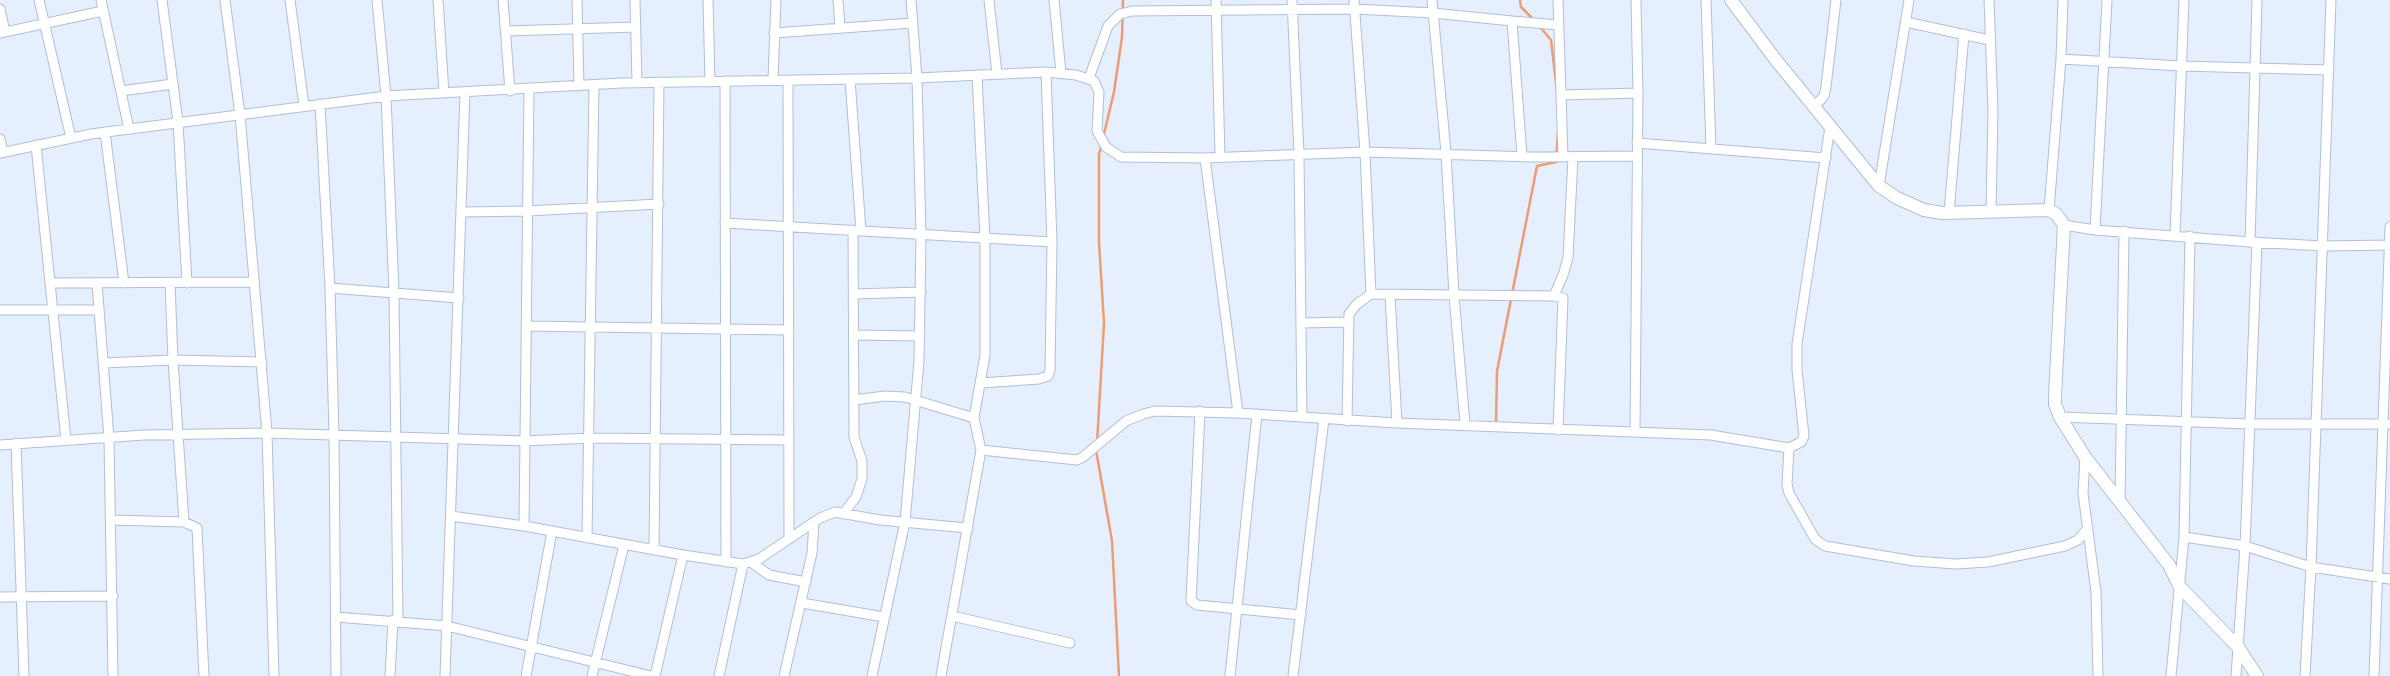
<!DOCTYPE html>
<style>
body{margin:0}
canvas{display:block;background:#e6effe}
</style>
<canvas width="2390" height="676"></canvas>
<script>
const g = document.querySelector('canvas').getContext('2d');
g.lineJoin = 'round';
const shape = rows => new Path2D(rows.map(r => 'M' + r).join(''));
function strokePath(path, color, width, dash) { g.strokeStyle = color; g.lineWidth = width; g.lineCap = dash ? 'butt' : 'round'; g.setLineDash(dash || []); g.stroke(path); }
strokePath(shape([
 [1520,0,1521,7,1534,20],
 [1540,27,1551,40,1557,91],
 [1103,138,1114,92,1122,37,1123,0],
 [1496,424,1497,371,1537,166,1556,162,1558,132],
 [1097,443,1104,323,1099,243,1099,154,1102,144],
 [1096,450,1112,541,1119,676]
]), '#ed9c74', 2.5);
const street = shape([
 [39,0,71,138],
 [101,0,129,129],
 [162,0,178,122,187,283],
 [225,0,240,115,267,433,274,676],
 [290,0,304,106],
 [377,0,386,96,394,292,398,621],
 [438,0,444,93],
 [503,0,510,91],
 [577,0,579,86],
 [635,0,637,82],
 [708,0,710,82],
 [838,0,840,28],
 [989,0,997,74],
 [1054,0,1061,73],
 [1216,0,1220,157],
 [1292,0,1299,154,1302,417],
 [1354,0,1365,152,1371,294,1554,296,1563,298,1558,430],
 [1432,0,1446,153,1454,295,1465,424],
 [1558,0,1563,157],
 [1706,0,1711,149],
 [1989,0,1993,110,1991,212],
 [0,9,5,32],
 [1512,21,1558,25],
 [1906,22,1989,40],
 [506,31,635,27],
 [0,33,103,11],
 [774,33,912,23],
 [2061,59,2181,66,2329,70],
 [1089,78,1108,26,1120,14,1132,11,1355,9,1433,13,1512,21,1522,156],
 [773,79,776,0],
 [850,79,861,231],
 [788,80,789,539],
 [725,81,726,562],
 [121,91,173,84],
 [1561,95,1638,93],
 [320,104,330,288,334,434,336,676],
 [1814,107,1824,96,1826,87,1836,0],
 [105,132,124,283],
 [0,139,3,152],
 [1637,143,1826,158],
 [36,145,66,440],
 [0,153,91,134,386,96,622,83,917,78,1046,72,1076,75,1094,81,1099,92,1097,131,1106,147,1121,157,1205,158,1365,152,1533,157,1637,156],
 [1205,158,1238,413,1397,423,1711,435,1789,448,1801,442,1804,436,1797,370,1797,344,1830,127],
 [1879,186,1909,0],
 [2049,210,2061,59,2063,0],
 [461,212,528,211,659,204],
 [1949,213,1964,34],
 [725,223,1052,242],
 [2064,225,2095,230,2250,242,2323,246,2390,245],
 [2095,230,2107,0],
 [2175,235,2184,0],
 [2250,242,2257,0],
 [50,283,253,282],
 [97,283,109,438,113,676],
 [170,283,173,360,184,522],
 [330,288,459,298],
 [854,294,921,292],
 [1390,295,1397,423],
 [1554,296,1563,275,1568,258,1573,157],
 [0,310,99,310],
 [1302,323,1348,322],
 [526,326,789,330],
 [854,335,920,336],
 [104,363,173,360,262,362],
 [981,383,1039,379,1048,376,1050,370,1052,242,1046,72],
 [854,400,885,396,905,397,974,418],
 [1200,411,1191,601,1197,605,1301,615],
 [2060,417,2249,424,2390,424],
 [1347,421,1349,314,1357,304,1371,294],
 [1635,432,1638,93,1636,0],
 [16,443,24,676],
 [0,445,144,435,267,433,525,441,590,438,788,440],
 [1789,448,1787,484,1789,493,1815,539,1825,546,1914,561,1956,564,1988,562,2065,546,2078,540,2088,528],
 [981,450,1077,460,1083,457,1126,421,1143,414,1155,411,1238,413],
 [2085,457,2083,493,2096,592,2098,676],
 [2120,502,2124,231],
 [843,514,856,497,862,479,862,461,854,437,853,230],
 [451,516,524,526,683,555,743,564,759,559,820,518,835,512,880,520,968,528],
 [111,520,184,522,197,528,204,676],
 [524,526,529,89],
 [2184,537,2245,546,2311,567,2390,579],
 [587,538,594,85],
 [654,550,659,82],
 [751,562,769,575,806,582],
 [0,597,113,596],
 [802,603,884,617],
 [952,616,1070,643],
 [336,617,447,626,651,676],
 [390,676,393,620],
 [445,676,465,92],
 [526,676,552,531],
 [592,676,624,545],
 [655,676,683,555],
 [719,676,743,564],
 [784,676,812,553,814,522],
 [872,676,905,522,919,361,921,235,917,78,911,0],
 [941,676,981,450,974,418,985,355,985,239,977,75],
 [1230,676,1257,414],
 [1293,676,1324,419],
 [2171,676,2184,537,2190,236],
 [2236,676,2245,546,2257,242],
 [2305,676,2311,567,2331,0],
 [2374,676,2390,227]
]);
const secondary = shape([
 [1731,0,1775,59,1879,186,1897,198,1924,210,1942,213,2049,210,2056,214,2064,225,2055,396,2055,404,2060,417,2085,457,2169,565,2180,587,2238,647,2257,676]
]);
strokePath(street, '#b0bfd7', 11);
strokePath(secondary, '#b0bfd7', 14);
strokePath(street, '#fff', 9);
strokePath(secondary, '#fff', 12);
</script>
